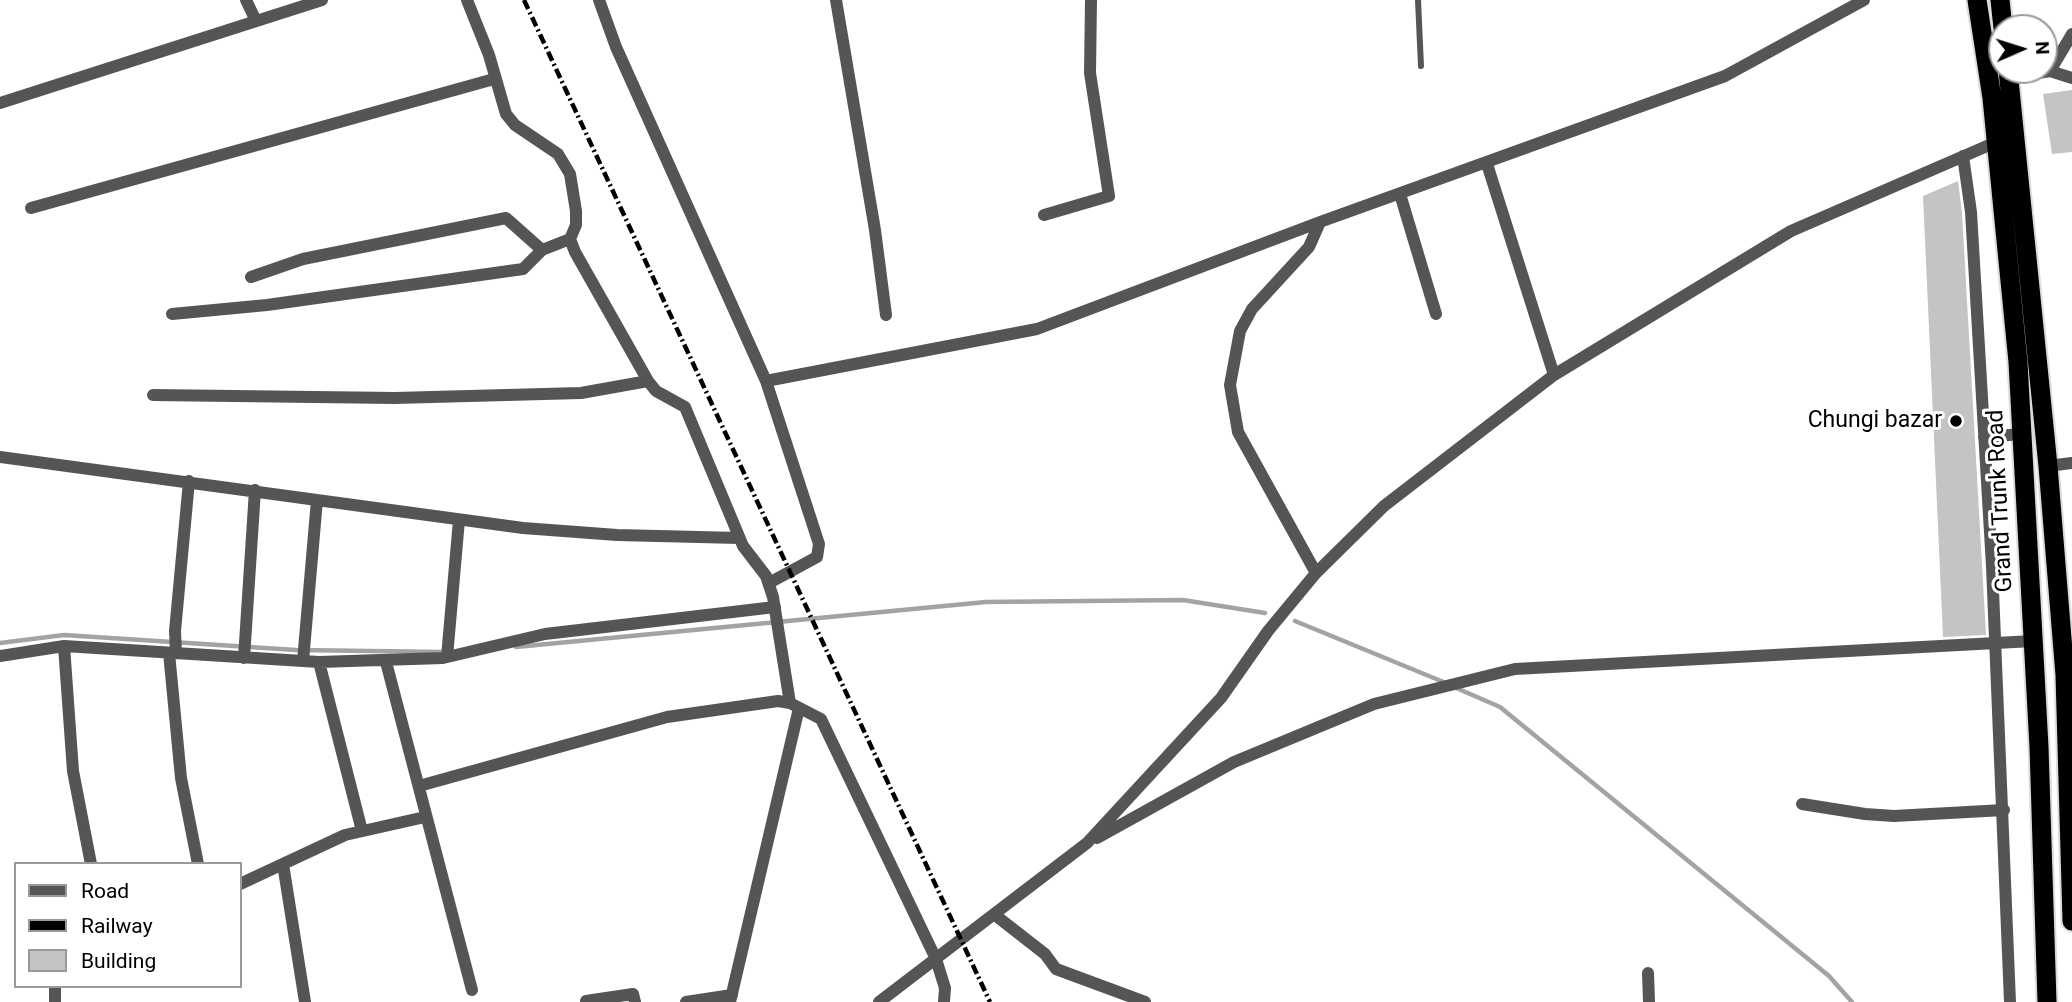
<!DOCTYPE html>
<style>
body{margin:0}
#map{position:relative;width:2072px;height:1002px;overflow:hidden;background:#fff;font-family:Roboto,sans-serif}
canvas{display:block}
.legend{position:absolute;left:14px;top:862px;width:228px;height:126px;box-sizing:border-box;background:#fff;border:2px solid #999;margin:0;padding:9px 12px;list-style:none;font-size:21px;color:#000}
.legend li{display:flex;align-items:center;gap:14px;height:35px}
.legend b{width:35px;border:2px solid #999}
.north{position:absolute;left:1988px;top:14px;width:70px;height:70px;box-sizing:border-box;background:#fff;border:2px solid #999;border-radius:50%;rotate:87deg;font-size:19px;font-weight:700;line-height:28px;text-align:center;color:#000}
.north::after{content:'';display:block;margin:auto;width:24px;height:32px;background:#000;clip-path:polygon(50% 0,100% 100%,50% 72%,0 100%)}
</style>
<div id="map">
<canvas width="2072" height="1002"></canvas>
<ul class="legend">
<li><b style="height:9px;background:#555"></b>Road</li>
<li><b style="height:9px;background:#000"></b>Railway</li>
<li><b style="height:19px;background:#c4c4c4"></b>Building</li>
</ul>
<div class="north">N</div>
</div>
<script>
const g = document.querySelector('canvas').getContext('2d');
g.lineJoin = 'round';
const shape = rows => new Path2D(rows.map(r => 'M' + r).join(''));
function strokePath(path, color, width, dash) { g.strokeStyle = color; g.lineWidth = width; g.lineCap = dash ? 'butt' : 'round'; g.setLineDash(dash || []); g.stroke(path); }
function fill(path, color) { g.fillStyle = color; g.fill(path, 'evenodd'); }
function write(font, color, halo, rows, align = 'center') {
  g.font = font + ' Roboto,sans-serif'; g.lineWidth = 6; g.setLineDash([]); g.textBaseline = 'middle'; g.strokeStyle = halo; g.fillStyle = color; for (const [text, x, y, turn = 0] of rows) {
    g.save(); g.translate(x, y); g.rotate((+turn || 0) * Math.PI / 180); g.textAlign = isNaN(turn) ? turn : align; if (halo) g.strokeText(text, 0, 0); g.fillText(text, 0, 0); g.restore();
  }
}
strokePath(shape([
 [1295,621,1446,683],
 [0,643,64,635,296,650,445,652],
 [516,647,986,602,1183,600,1265,613],
 [1454,687,1500,707,1829,976,1852,1002]
]), '#a3a3a3', 4.5);
fill(shape([
 [2072,90,2072,152,2052,154,2043,94],
 [1958,181,1962,213,1986,635,1943,637,1923,196]
]), '#c4c4c4');
const trunk = shape([
 [1977,0,1992,98,2018,362,2039,747,2047,1002],
 [2000,0,2003,28],
 [2008,70,2048,466,2065,675,2072,921]
]);
strokePath(trunk, '#dbdbdb', 23);
strokePath(shape([
 [1418,0,1421,66]
]), '#555', 6);
strokePath(shape([
 [246,0,256,21],
 [467,0,489,55,506,114,515,125,558,154,570,174,576,211,576,225,570,239,575,252,648,381,656,391,685,407,743,546,766,576,773,597,790,703],
 [599,0,616,47,766,381,819,544,817,557,769,583],
 [836,0,875,230,886,315],
 [2050,71,2072,34],
 [2008,78,2050,71,2072,78],
 [0,103,322,0],
 [1963,156,1971,212,1992,566,2010,1002],
 [1487,164,1554,375],
 [1400,194,1436,314],
 [31,208,494,79],
 [1044,215,1109,196,1090,73,1091,0],
 [251,277,303,259,506,218,542,250],
 [172,314,267,305,523,269,542,250,570,239],
 [766,381,1037,329,1320,222,1725,76,1864,0],
 [153,395,395,398,581,393,648,381],
 [1984,437,2022,434],
 [0,457,523,528,617,535,739,538],
 [2048,466,2072,463],
 [1316,573,1238,432,1230,385,1240,331,1252,309,1309,247,1320,222],
 [64,646,73,771,91,864],
 [169,653,181,778,198,864],
 [176,653,175,631,189,481],
 [0,656,64,646,319,662,443,658,545,634,775,607],
 [447,657,459,520],
 [244,658,255,490],
 [303,661,317,500],
 [319,662,362,831],
 [386,662,472,990],
 [419,786,667,717,778,701,790,703,821,719,936,959,945,988,944,1002],
 [1802,804,1865,814,1894,816,2004,810],
 [1097,838,1234,762,1374,704,1515,669,2033,641],
 [283,864,305,1002],
 [240,884,345,835,425,817],
 [995,915,1045,954,1056,969,1145,1002],
 [1648,973,1649,1002],
 [55,986,55,1002],
 [586,1001,633,994,635,1002],
 [686,1002,732,995],
 [730,1002,799,708],
 [879,1002,1087,843,1221,698,1268,631,1316,573,1384,506,1554,375,1791,231,1994,143]
]), '#555', 12);
strokePath(trunk, '#000', 19);
strokePath(shape([
 [524,0,990,1002]
]), '#000', 4.5, [10, 3.5, 2, 3.5]);
for (const [x, y, r, color] of [
 [1956,421,7,"#000"]
]) { const dot = new Path2D(); dot.arc(x, y, r, 0, 2 * Math.PI); g.fillStyle = color; g.fill(dot); strokePath(dot, '#fff', 2.5); }
write('23px', '#000', '#fff', [
 ["Chungi bazar",1942,421]
], 'right');
write('23px', '#000', '#fff', [
 ["Grand Trunk Road",2001,501,-93]
]);
</script>
